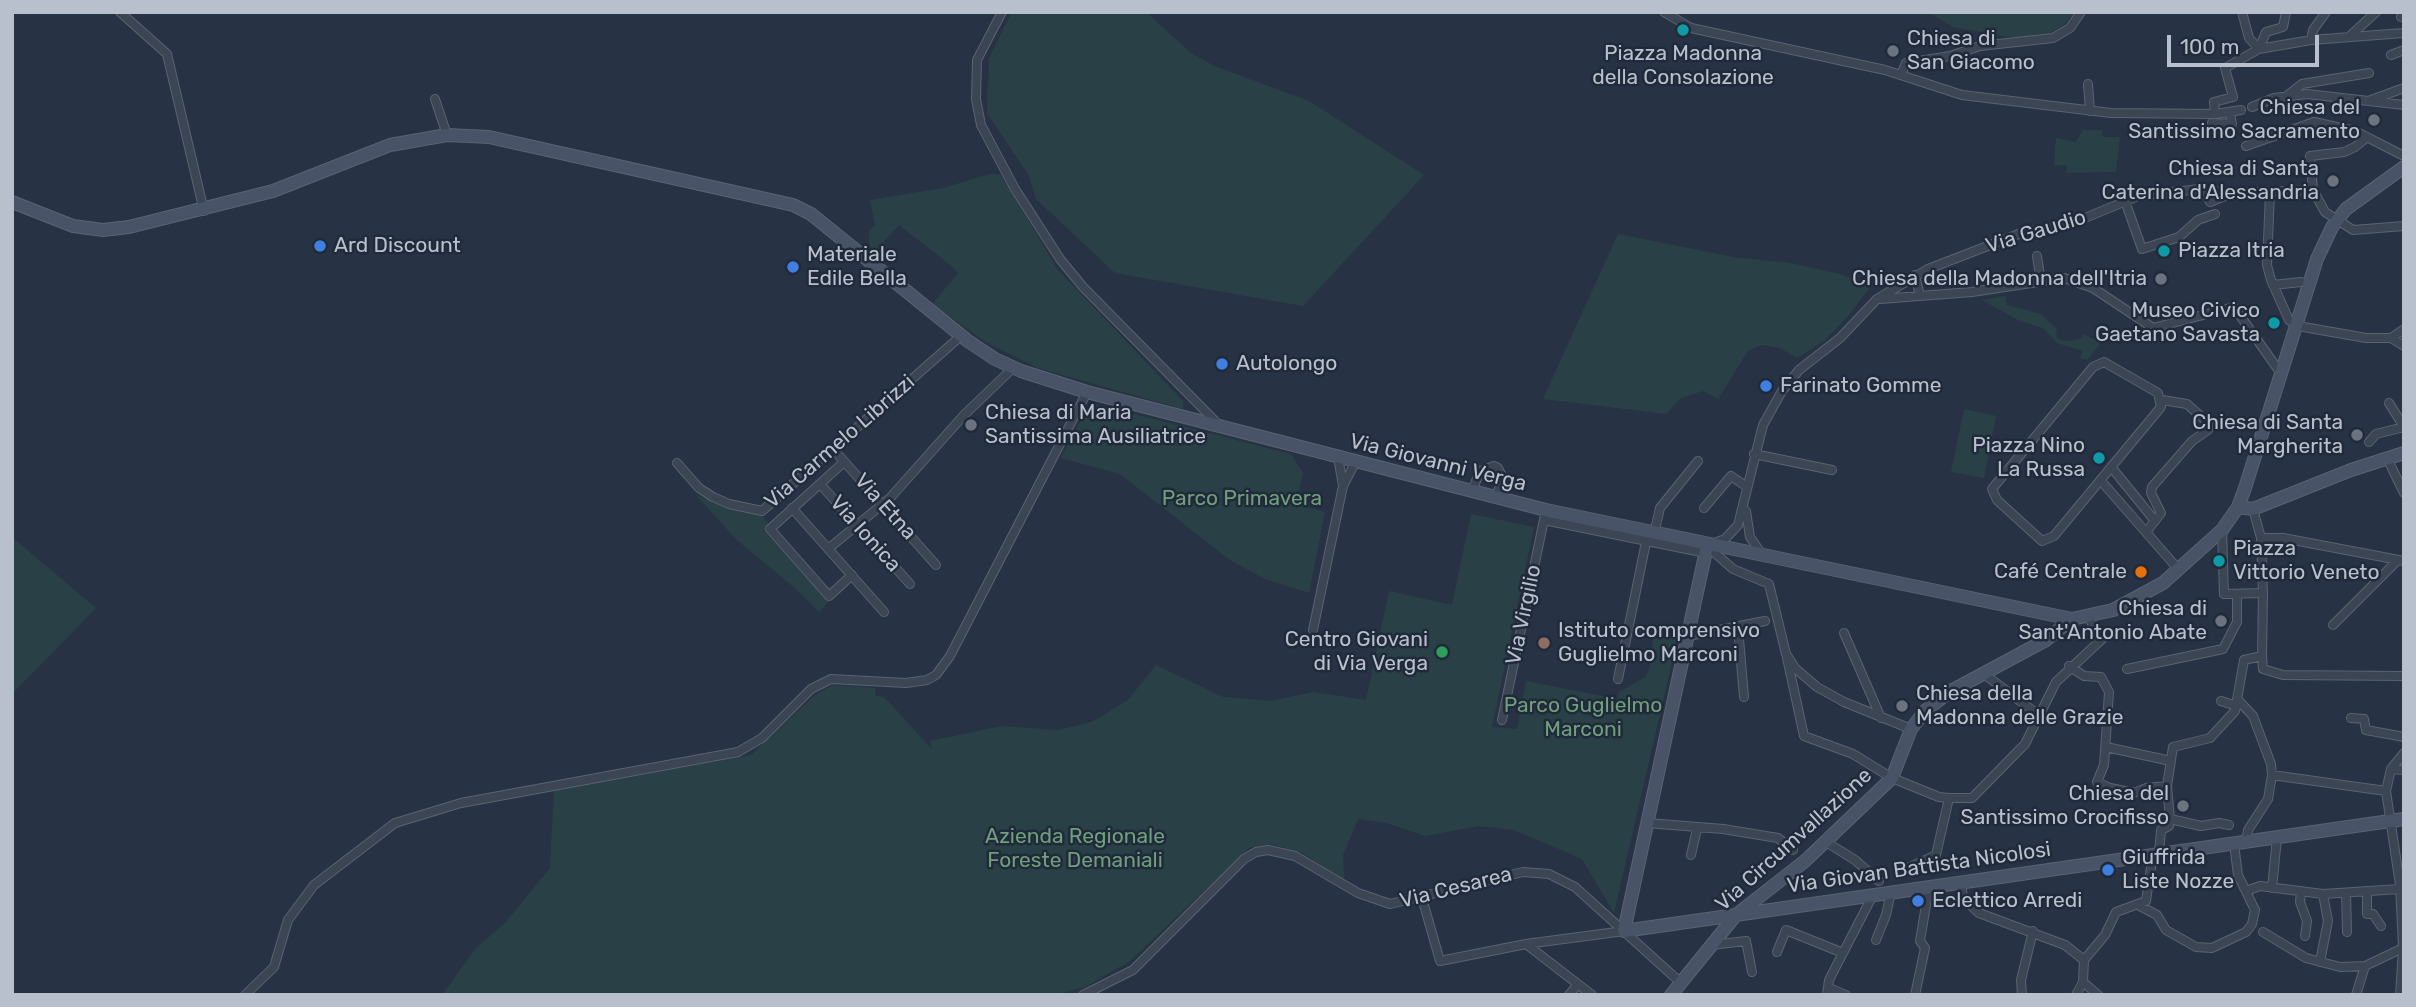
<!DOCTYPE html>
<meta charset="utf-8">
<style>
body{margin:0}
#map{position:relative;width:2416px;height:1007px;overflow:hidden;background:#273345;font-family:Rubik,sans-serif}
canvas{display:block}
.frame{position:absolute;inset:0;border:14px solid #b9c0cd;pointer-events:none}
.scale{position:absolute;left:2167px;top:35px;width:152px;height:32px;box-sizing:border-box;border:4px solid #b9c0cd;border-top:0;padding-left:9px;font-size:21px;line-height:24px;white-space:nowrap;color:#b9c0cd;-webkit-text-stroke:5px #202a3a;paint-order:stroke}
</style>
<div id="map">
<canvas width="2416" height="1007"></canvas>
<div class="frame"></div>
<div class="scale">100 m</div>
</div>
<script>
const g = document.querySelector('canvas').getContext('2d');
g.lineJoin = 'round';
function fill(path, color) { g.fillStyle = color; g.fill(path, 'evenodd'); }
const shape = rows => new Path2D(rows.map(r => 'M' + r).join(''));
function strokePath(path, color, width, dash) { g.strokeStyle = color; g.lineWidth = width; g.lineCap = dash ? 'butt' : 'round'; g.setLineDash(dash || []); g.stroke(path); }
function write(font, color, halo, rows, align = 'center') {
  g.font = font + ' Rubik,sans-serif'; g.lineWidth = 5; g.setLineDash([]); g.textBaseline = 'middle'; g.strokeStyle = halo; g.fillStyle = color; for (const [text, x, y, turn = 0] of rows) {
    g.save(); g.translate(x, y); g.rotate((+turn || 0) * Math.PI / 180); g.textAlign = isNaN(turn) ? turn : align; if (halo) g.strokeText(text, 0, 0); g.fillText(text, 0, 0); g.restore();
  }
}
fill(shape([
 [1012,12,1146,12,1191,53,1214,66,1309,101,1424,175,1303,306,1115,273,1036,199,1028,174,987,113,989,58],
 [1928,12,2074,12,2065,24,2050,33,2014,38,1953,27],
 [2083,130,2102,130,2103,137,2120,137,2116,172,2066,173,2067,165,2054,165,2056,138,2076,142],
 [990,174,1001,175,1058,270,1183,401,1183,409,1038,368,989,344,935,306,934,302,958,273,954,268,899,225,875,251,868,244,870,230,875,225,870,200,943,188],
 [1618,234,1733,257,1790,263,1840,274,1871,286,1848,316,1825,340,1797,358,1780,348,1762,345,1748,351,1718,399,1703,391,1681,398,1666,414,1543,399],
 [2005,296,2007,305,2041,314,2056,328,2057,338,2065,341,2080,339,2084,334,2093,339,2097,334,2105,338,2087,360,2080,358,2083,351,2057,343,2043,328,2020,321,1982,300],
 [1090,403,1291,454,1303,473,1296,504,1325,512,1309,593,1265,579,1230,560,1120,474,1061,458],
 [1964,409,1996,416,1984,478,1951,472],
 [696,495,731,510,762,516,769,524,764,531,829,601,819,612,796,589,737,540],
 [1471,514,1534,527,1492,727,1517,729,1526,681,1617,699,1619,692,1645,677,1650,667,1653,642,1649,636,1634,631,1635,627,1678,636,1614,913,1582,859,1514,830,1479,826,1425,836,1387,823,1358,819,1343,855,1344,880,1302,853,1272,844,1249,848,1130,961,1085,987,1053,995,442,995,476,948,505,923,550,868,554,791,751,755,815,695,832,685,875,688,875,695,885,698,932,749,930,741,1002,726,1058,730,1092,722,1128,700,1156,665,1223,697,1271,701,1313,692,1366,700,1389,591,1452,605],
 [12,537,96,608,12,694]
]), '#294146');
const street = shape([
 [120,12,167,54,204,211],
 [1002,12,977,60,976,99,981,125,1015,189,1060,259,1083,287,1218,424],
 [1664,12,1691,28,1885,70,1962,95,2111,113,2215,114,2241,110],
 [2242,12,2249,38,2259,49,2266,32,2283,27,2286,12],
 [2401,17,2404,14],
 [2349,37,2376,12],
 [2311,40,2404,33],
 [2391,55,2404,50],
 [1901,75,1906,63,1950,56,1980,46,2053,38,2070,28,2081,12],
 [2088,84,2090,111],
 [2288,95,2302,84,2369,73],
 [435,99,447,135],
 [2371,100,2404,88],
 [2252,107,2274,98,2307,94,2404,105],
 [2215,114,2214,102,2233,97,2225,68,2259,49,2311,40,2313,30,2326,12],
 [2212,123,2232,124,2230,112],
 [2367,137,2355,147,2344,152,2310,156,2313,190,2325,212,2353,230,2404,226],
 [2246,146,2314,122,2355,131,2404,156],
 [2204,189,2210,202,2232,193,2313,190],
 [2270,192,2267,265,2271,280,2289,320,2298,326,2366,338,2391,338,2404,329],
 [2125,201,2142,249,2179,237,2198,220,2215,214],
 [2037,256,2041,282],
 [1915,275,1920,296],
 [2273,285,2301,282],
 [1880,299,1972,292,2064,278,2093,288,2153,328,2234,307,2282,375],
 [2391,338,2404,346],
 [2104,362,2158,393,2161,407,2054,536,2042,541,1997,500,1992,489,2093,367,2104,362],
 [2389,403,2404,427],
 [2369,442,2376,434,2404,427],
 [833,449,936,565],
 [1754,454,1832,470],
 [1338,457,1343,486],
 [2387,458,2404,493],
 [844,462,770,529,829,596,852,575],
 [677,463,699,488,713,497,729,504,762,511,962,335],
 [2112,468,2155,521],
 [2102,482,2179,570],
 [820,484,910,584],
 [1472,491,1480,471,1494,466,1498,468,1503,478,1496,497],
 [792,508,884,612],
 [1704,508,1731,476,1747,487],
 [1746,511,1750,537,1761,553],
 [1544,520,1706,553],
 [2222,530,2224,594,2263,593,2261,538,2253,509],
 [2146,532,2161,513,2151,493,2152,487,2192,441,2208,430,2208,423,2187,404,2162,400],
 [1654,534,1660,508,1698,461],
 [2261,538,2283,538,2404,561],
 [828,549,890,498,964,415,1013,368],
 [2333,625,2398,560],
 [1738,627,1744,697],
 [1313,630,1343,486,1356,461],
 [1844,633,1881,718],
 [1688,636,1765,621],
 [2262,656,2263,669,2283,675,2404,676],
 [1787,658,1804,736,1853,754,1892,778,1939,797,1949,798],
 [2069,666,2084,676,2101,677,2109,692,2104,765,2097,782,2110,788,2134,793,2146,788,2167,786],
 [2127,669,2223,649,2237,622,2237,594],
 [1984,674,2040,716],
 [1618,679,1646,542],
 [2221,701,2237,706],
 [2239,701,2253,716,2271,764,2272,775,2268,799,2248,830,2246,842],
 [2351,718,2364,719,2366,730,2404,737],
 [1502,720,1546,510],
 [1911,729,1844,702,1817,687,1795,668,1786,654,1769,584,1733,569,1707,546,1725,539,1738,525,1763,425,1782,391,1799,370,1840,338,1877,299,1928,269,2024,232,2052,228,2080,220,2138,196,2200,189,2232,193],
 [2106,747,2171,761],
 [2391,769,2404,770],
 [2272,775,2386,791],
 [2170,819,2201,826,2219,823,2229,825],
 [1647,823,1723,829,1778,838,1793,850],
 [1826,842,1855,860,1879,881],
 [2159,853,2161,830,2169,826,2170,819,2167,786,2173,747,2210,738,2235,711,2244,660,2262,656,2263,593],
 [1691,855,1697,829],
 [1908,868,1936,855,1949,798,1972,798,2025,744,2056,682,2102,639,2088,617],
 [1961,882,1963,898,1979,913,2065,945,2084,960],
 [2272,888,2277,838],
 [2246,891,2260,886,2323,894,2400,889],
 [2301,891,2300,902,2307,921,2305,936],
 [2367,891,2367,914,2373,914,2381,926],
 [2346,893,2347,932],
 [1422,898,1440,961,1526,944,1624,931],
 [2138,905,2157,915,2166,930,2196,947,2212,948,2246,932,2252,924,2255,910,2238,875,2234,844],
 [2263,932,2306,958,2340,967,2365,966,2403,948],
 [1876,940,1886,915,1891,892],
 [1526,944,1592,995],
 [1711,945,1746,941,1752,972],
 [1777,952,1786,930,1843,953],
 [2084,960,2105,935,2116,912,2146,901,2153,854],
 [2084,960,2083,982,2098,995],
 [2320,962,2328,921,2323,894],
 [1829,988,1846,995],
 [245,995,274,967,288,920,314,885,395,823,461,803,738,752,762,738,811,689,831,679,906,683,927,680,936,675,950,656,1087,392],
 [1083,995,1133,970,1244,859,1256,852,1268,850,1295,856,1358,893,1390,904,1523,872,1549,874,1575,887,1681,983],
 [1569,995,1578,984],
 [1827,995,1829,980,1873,895],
 [1915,995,1925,948,1920,941,1929,887],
 [2022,995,2021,980,2033,931],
 [2076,995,2083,982],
 [2356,995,2365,966],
 [2400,995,2403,948,2400,885,2386,791,2391,769,2404,753]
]);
const secondary = shape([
 [12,202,73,226,103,230,129,227,273,191,390,145,447,135,489,137,793,205,811,214,968,341,995,359,1021,371,1087,392,1546,510,2072,619,2113,610,2163,583,2222,530,2238,507,2245,488,2317,259,2332,227,2346,209,2404,167],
 [2238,507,2253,509,2351,470,2404,453],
 [1707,546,1624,931,2404,819],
 [1671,995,1736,915,1805,861,1892,778,1911,729,1926,710,1951,691,2046,640,2072,619]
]);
strokePath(street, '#5a6371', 10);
strokePath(secondary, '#5a6371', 14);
strokePath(street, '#3b4554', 8);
strokePath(secondary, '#495367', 12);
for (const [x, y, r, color] of [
 [1683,30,7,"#0f9aa8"],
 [1893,51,7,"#6b7280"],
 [2374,120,7,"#6b7280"],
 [2333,181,7,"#6b7280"],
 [320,246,7,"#3f7fe0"],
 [2164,251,7,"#0f9aa8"],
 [793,267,7,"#3f7fe0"],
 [2161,279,7,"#6b7280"],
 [2274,323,7,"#0f9aa8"],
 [1222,364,7,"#3f7fe0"],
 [1766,386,7,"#3f7fe0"],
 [971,425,7,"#6b7280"],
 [2357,435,7,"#6b7280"],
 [2099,458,7,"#0f9aa8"],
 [2219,561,7,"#0f9aa8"],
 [2141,572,7,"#e8710a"],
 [2221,621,7,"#6b7280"],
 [1544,643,7,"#8d6e63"],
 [1442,652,7,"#2e9e5b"],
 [1902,706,7,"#6b7280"],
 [2183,806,7,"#6b7280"],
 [2108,870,7,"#3f7fe0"],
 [1918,901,7,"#3f7fe0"]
]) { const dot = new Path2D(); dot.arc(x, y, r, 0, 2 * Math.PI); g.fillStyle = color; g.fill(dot); strokePath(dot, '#202a3a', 2.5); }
write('21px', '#b9c0cd', '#202a3a', [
 ["Chiesa di",1907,39],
 ["San Giacomo",1907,63],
 ["Piazza Madonna",1683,54,"center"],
 ["della Consolazione",1683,78,"center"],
 ["Chiesa del",2360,108,"right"],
 ["Santissimo Sacramento",2360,132,"right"],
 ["Chiesa di Santa",2319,169,"right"],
 ["Caterina d'Alessandria",2319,193,"right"],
 ["Ard Discount",334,246],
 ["Piazza Itria",2178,251],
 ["Materiale",807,255],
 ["Edile Bella",807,279],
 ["Chiesa della Madonna dell'Itria",2147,279,"right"],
 ["Museo Civico",2260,311,"right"],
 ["Gaetano Savasta",2260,335,"right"],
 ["Autolongo",1236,364],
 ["Farinato Gomme",1780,386],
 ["Chiesa di Maria",985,413],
 ["Santissima Ausiliatrice",985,437],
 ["Chiesa di Santa",2343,423,"right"],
 ["Margherita",2343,447,"right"],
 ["Piazza Nino",2085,446,"right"],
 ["La Russa",2085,470,"right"],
 ["Piazza",2233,549],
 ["Vittorio Veneto",2233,573],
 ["Café Centrale",2127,572,"right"],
 ["Chiesa di",2207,609,"right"],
 ["Sant'Antonio Abate",2207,633,"right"],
 ["Istituto comprensivo",1558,631],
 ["Guglielmo Marconi",1558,655],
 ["Centro Giovani",1428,640,"right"],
 ["di Via Verga",1428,664,"right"],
 ["Chiesa della",1916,694],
 ["Madonna delle Grazie",1916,718],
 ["Chiesa del",2169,794,"right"],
 ["Santissimo Crocifisso",2169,818,"right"],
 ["Giuffrida",2122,858],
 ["Liste Nozze",2122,882],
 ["Eclettico Arredi",1932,901]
], 'left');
write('21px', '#b9c0cd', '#202a3a', [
 ["Via Gaudio",2036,232,-17],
 ["Via Carmelo Librizzi",840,442,-41],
 ["Via Giovanni Verga",1438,463,14],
 ["Via Etna",885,507,48],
 ["Via Ionica",865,534,48],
 ["Via Virgilio",1524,615,-78],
 ["Via Circumvallazione",1794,840,-42],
 ["Via Giovan Battista Nicolosi",1919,868,-8],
 ["Via Cesarea",1456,888,-14]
]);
write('21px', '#6f9f7b', '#202a3a', [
 ["Parco Primavera",1242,499],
 ["Parco Guglielmo",1583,706],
 ["Marconi",1583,730],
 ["Azienda Regionale",1075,837],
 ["Foreste Demaniali",1075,861]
]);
</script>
